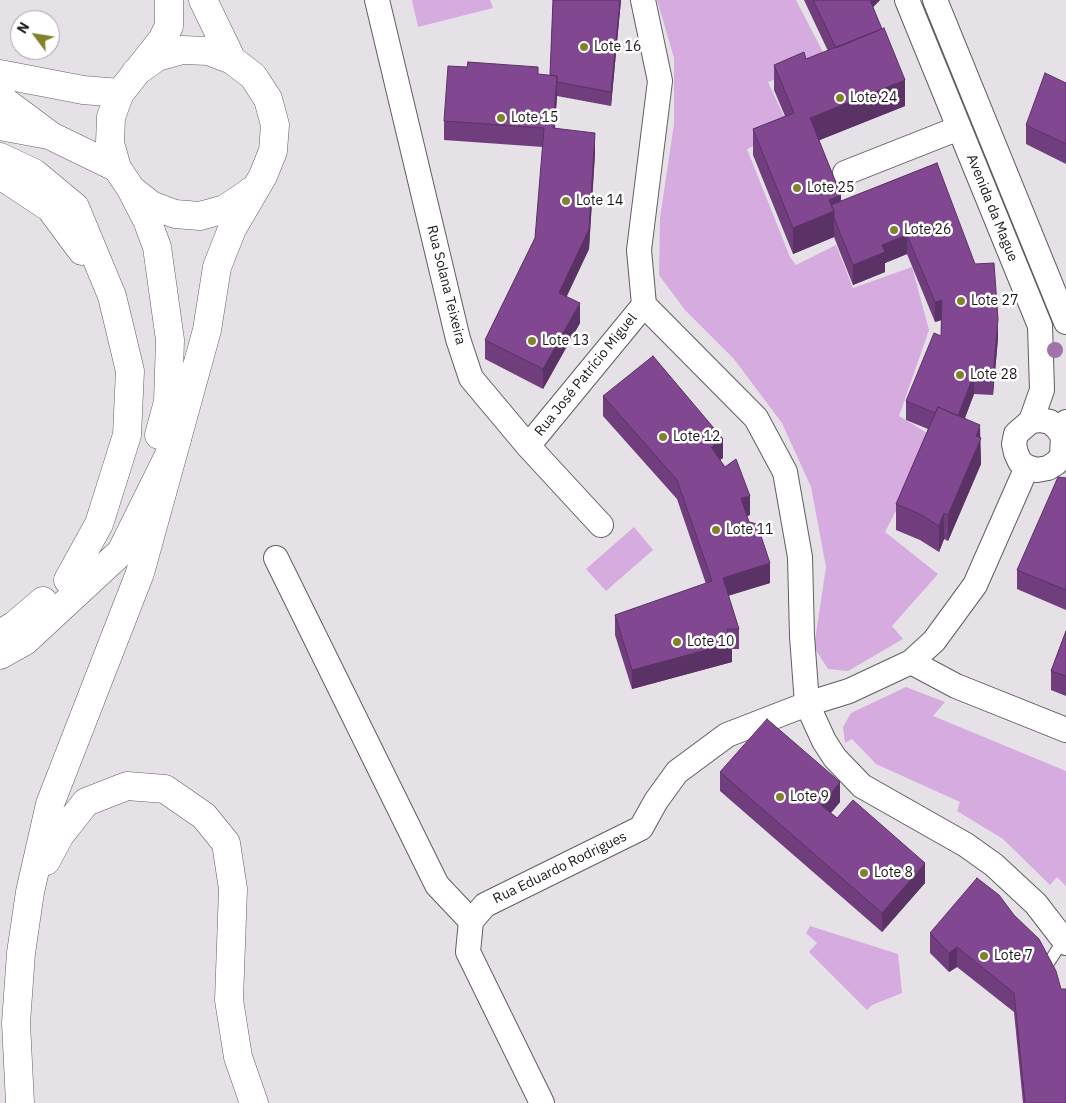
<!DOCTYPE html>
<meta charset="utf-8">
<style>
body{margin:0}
#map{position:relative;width:1066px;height:1103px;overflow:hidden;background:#e5e1e6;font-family:"IBM Plex Sans",sans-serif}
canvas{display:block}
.north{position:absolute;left:10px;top:10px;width:50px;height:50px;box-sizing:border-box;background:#fff;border:1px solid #a4a3a4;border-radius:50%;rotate:301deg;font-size:14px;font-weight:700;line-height:20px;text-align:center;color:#1b191b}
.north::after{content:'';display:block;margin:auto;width:18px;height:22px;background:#81822b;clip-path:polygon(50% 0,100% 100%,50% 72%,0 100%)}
</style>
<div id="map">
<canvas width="1066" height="1103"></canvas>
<div class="north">N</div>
</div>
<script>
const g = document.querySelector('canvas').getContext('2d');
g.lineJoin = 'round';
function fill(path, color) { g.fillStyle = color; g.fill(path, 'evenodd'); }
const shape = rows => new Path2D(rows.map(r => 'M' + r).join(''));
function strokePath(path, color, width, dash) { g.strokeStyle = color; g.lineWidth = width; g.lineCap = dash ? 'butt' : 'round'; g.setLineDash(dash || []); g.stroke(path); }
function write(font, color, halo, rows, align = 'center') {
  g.font = font + ' "IBM Plex Sans",sans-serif'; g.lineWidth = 5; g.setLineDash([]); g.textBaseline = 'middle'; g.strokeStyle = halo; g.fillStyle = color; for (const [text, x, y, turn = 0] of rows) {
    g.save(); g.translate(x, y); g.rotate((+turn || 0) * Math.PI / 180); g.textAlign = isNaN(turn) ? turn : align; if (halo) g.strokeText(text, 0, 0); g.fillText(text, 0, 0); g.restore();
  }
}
fill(shape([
 [412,0,490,0,493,8,418,27],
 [657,0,796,0,827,60,768,82,790,129,747,149,790,257,796,265,836,245,853,288,912,267,929,330,899,416,934,437,885,532,938,574,892,626,903,639,848,671,828,669,814,647,826,567,811,487,782,423,734,359,685,310,659,275,660,218,674,124,674,58],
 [634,527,653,550,606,591,586,569],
 [906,687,945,702,933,716,1066,771,1066,886,1057,877,1050,885,1003,839,957,811,960,802,876,764,852,739,845,743,843,727,851,713],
 [810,926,898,954,902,993,872,1005,867,1010,809,952,817,943,806,933]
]), '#d6ace0');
const lane = shape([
 [1046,967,1064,939]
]);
const street = shape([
 [377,0,458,339,471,378,528,446,601,525],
 [643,0,660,81,639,250,644,305,756,418,785,472,800,557,802,636,807,704,824,741,835,758,862,786,966,845,994,865,1036,904,1066,943],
 [907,0,1040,326,1042,390,1031,421],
 [935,0,1066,322],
 [845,173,959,128],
 [1063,436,1057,428,1050,422,1041,420,1031,421,1016,434,1014,444,1016,453,1020,462,1027,467,1037,470,1048,468,1056,463,1062,456,1063,436,1066,422],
 [528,446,644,305],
 [276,558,437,885,471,921],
 [911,662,956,686,1066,730],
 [542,1103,468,952,471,921,485,905,641,828,656,801,677,772,727,735,807,704,849,691,911,662,934,641,975,585,1027,467]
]);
const primary = shape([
 [203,0,232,60],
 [132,190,151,205,175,214,200,216,225,209,246,195,251,191],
 [159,435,168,402,170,340,157,247,147,220,131,189,117,168,110,143,111,117,120,93,162,40,169,26,169,0],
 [0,634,15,625,43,601],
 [0,655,25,641,121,552,177,439,207,330,217,267,232,229,263,176,273,151,275,125,268,99,253,76,232,60,208,51,182,50,157,57,136,72]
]);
const highway = shape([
 [0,74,83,90,120,93],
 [0,98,51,136,117,168],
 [0,126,43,134],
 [0,157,34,173,75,207,112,296,130,371,127,435,99,524,68,580],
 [0,175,50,208,82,251],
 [46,861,60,835,86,802,127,786,165,789,204,816,226,843,233,889,229,1000,238,1057,254,1103],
 [20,1103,16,1023,21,953,30,892,50,804,140,573,177,439]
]);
strokePath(lane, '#615d62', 13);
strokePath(street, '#615d62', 26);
strokePath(primary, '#615d62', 29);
strokePath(highway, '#615d62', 29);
strokePath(lane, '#fff', 11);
strokePath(street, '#fff', 24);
strokePath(primary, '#fff', 28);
strokePath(highway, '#fff', 28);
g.fillStyle = '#a073aa';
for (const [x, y] of [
 [1055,350]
]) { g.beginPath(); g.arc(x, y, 8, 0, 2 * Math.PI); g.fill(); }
fill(shape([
 [553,0,621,0,611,106,557,96,555,129,595,153,589,249,567,296,580,323,543,389,485,359,485,340,535,238,543,147,444,140,444,121,538,75,550,75],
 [804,0,880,0,873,7,905,106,819,140,841,201,937,163,998,338,993,395,974,394,965,418,980,438,981,464,948,541,944,539,939,552,920,540,896,530,896,504,928,429,906,420,906,401,941,336,941,320,935,322,907,254,885,263,885,272,853,285,834,237,793,254,753,155,753,129,785,116,774,90,774,65,806,59,828,51],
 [1066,83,1066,164,1026,144,1026,125],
 [603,396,723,458,720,460,750,515,747,516,770,583,728,596,739,629,739,649,732,649,732,662,632,689,615,635,615,615,706,584,677,499,603,416],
 [1066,478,1066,610,1017,589,1017,570],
 [1066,631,1066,696,1051,690,1051,671],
 [720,772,840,802,831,813,925,883,882,932,720,791],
 [930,933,1061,989,1066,1103,1023,1103,1014,1012,957,967,949,972,930,953]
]), '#703d7d');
fill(shape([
 [620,0,621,0,611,106,611,92],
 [867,0,880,0,867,13],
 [557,76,557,95,553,148,553,128],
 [905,80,905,106,810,144,810,118],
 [595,133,595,153,589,249,559,312,559,293],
 [841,195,841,221,834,218,834,237,793,254,793,228,829,200],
 [907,235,907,254,885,263,885,272,853,285,853,265,882,245],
 [942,300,942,320,935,322,935,302],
 [580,303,580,323,543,389,543,369],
 [998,319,998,338,993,395,993,375],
 [974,374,974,394,956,441,956,421],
 [980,425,981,464,948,541,948,515],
 [723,439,723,458,711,466,711,447],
 [750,496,750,515,741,518,741,498],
 [944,513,944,539,939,552,939,526],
 [770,563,770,583,723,597,723,578],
 [732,643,732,662,632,689,632,670],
 [840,782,840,802,821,824,821,805],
 [925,863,925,883,882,932,882,913],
 [957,947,957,967,949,972,949,953]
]), '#5b3266');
const building = shape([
 [553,0,620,0,611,92,557,82,557,76,550,75,553,0],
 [813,0,870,0,882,29,836,48,813,0],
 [884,28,905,80,810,118,841,195,829,200,834,211,793,228,753,129,794,113,774,65,804,52,806,59,884,28],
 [468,62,538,67,538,74,557,76,553,128,595,133,589,229,559,293,580,303,543,369,485,340,535,238,544,128,444,121,448,66,467,67,468,62],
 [1045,73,1066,83,1066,144,1026,125,1045,73],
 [937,163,975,264,994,263,998,319,993,375,974,374,958,416,938,407,935,413,906,401,934,333,941,336,942,300,935,302,907,235,882,245,885,252,853,265,834,218,834,211,831,205,937,163],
 [653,356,723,439,711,447,725,467,736,459,750,496,741,498,749,522,757,524,770,563,723,578,739,629,727,629,732,643,632,670,615,615,712,581,677,480,603,396,653,356],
 [938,407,980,425,976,436,981,438,948,515,944,513,939,526,920,514,896,504,938,407],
 [1058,477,1066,478,1066,590,1017,570,1058,477],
 [1066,631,1066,676,1051,671,1066,631],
 [767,719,840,782,821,805,837,818,853,800,925,863,882,913,720,772,767,719],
 [977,878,999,895,1014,915,1039,939,1056,971,1061,989,1066,989,1066,1103,1024,1103,1025,1102,1014,993,957,947,949,953,930,933,977,878]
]);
fill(building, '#824791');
strokePath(building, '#5b3266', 1);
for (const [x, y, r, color] of [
 [584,47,5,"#81822b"],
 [840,98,5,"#81822b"],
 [501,118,5,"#81822b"],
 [797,188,5,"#81822b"],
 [566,201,5,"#81822b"],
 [894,230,5,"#81822b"],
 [961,301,5,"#81822b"],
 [532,341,5,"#81822b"],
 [960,375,5,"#81822b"],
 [663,437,5,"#81822b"],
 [716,530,5,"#81822b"],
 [677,642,5,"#81822b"],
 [780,797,5,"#81822b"],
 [864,873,5,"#81822b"],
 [984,956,5,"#81822b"]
]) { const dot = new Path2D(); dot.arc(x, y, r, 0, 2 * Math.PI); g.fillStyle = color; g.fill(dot); strokePath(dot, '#fff', 2); }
write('14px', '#1b191b', '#fff', [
 ["Lote 16",594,47],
 ["Lote 24",850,98],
 ["Lote 15",511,118],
 ["Lote 25",807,188],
 ["Lote 14",576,201],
 ["Lote 26",904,230],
 ["Lote 27",971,301],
 ["Lote 13",542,341],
 ["Lote 28",970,375],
 ["Lote 12",673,437],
 ["Lote 11",726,530],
 ["Lote 10",687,642],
 ["Lote 9",790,797],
 ["Lote 8",874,873],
 ["Lote 7",994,956]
], 'left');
write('14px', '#1b191b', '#fff', [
 ["Avenida da Mague",992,208,68],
 ["Rua Solana Teixeira",446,285,76],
 ["Rua José Patrício Miguel",586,375,-51],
 ["Rua Eduardo Rodrigues",560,868,-26]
]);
</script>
